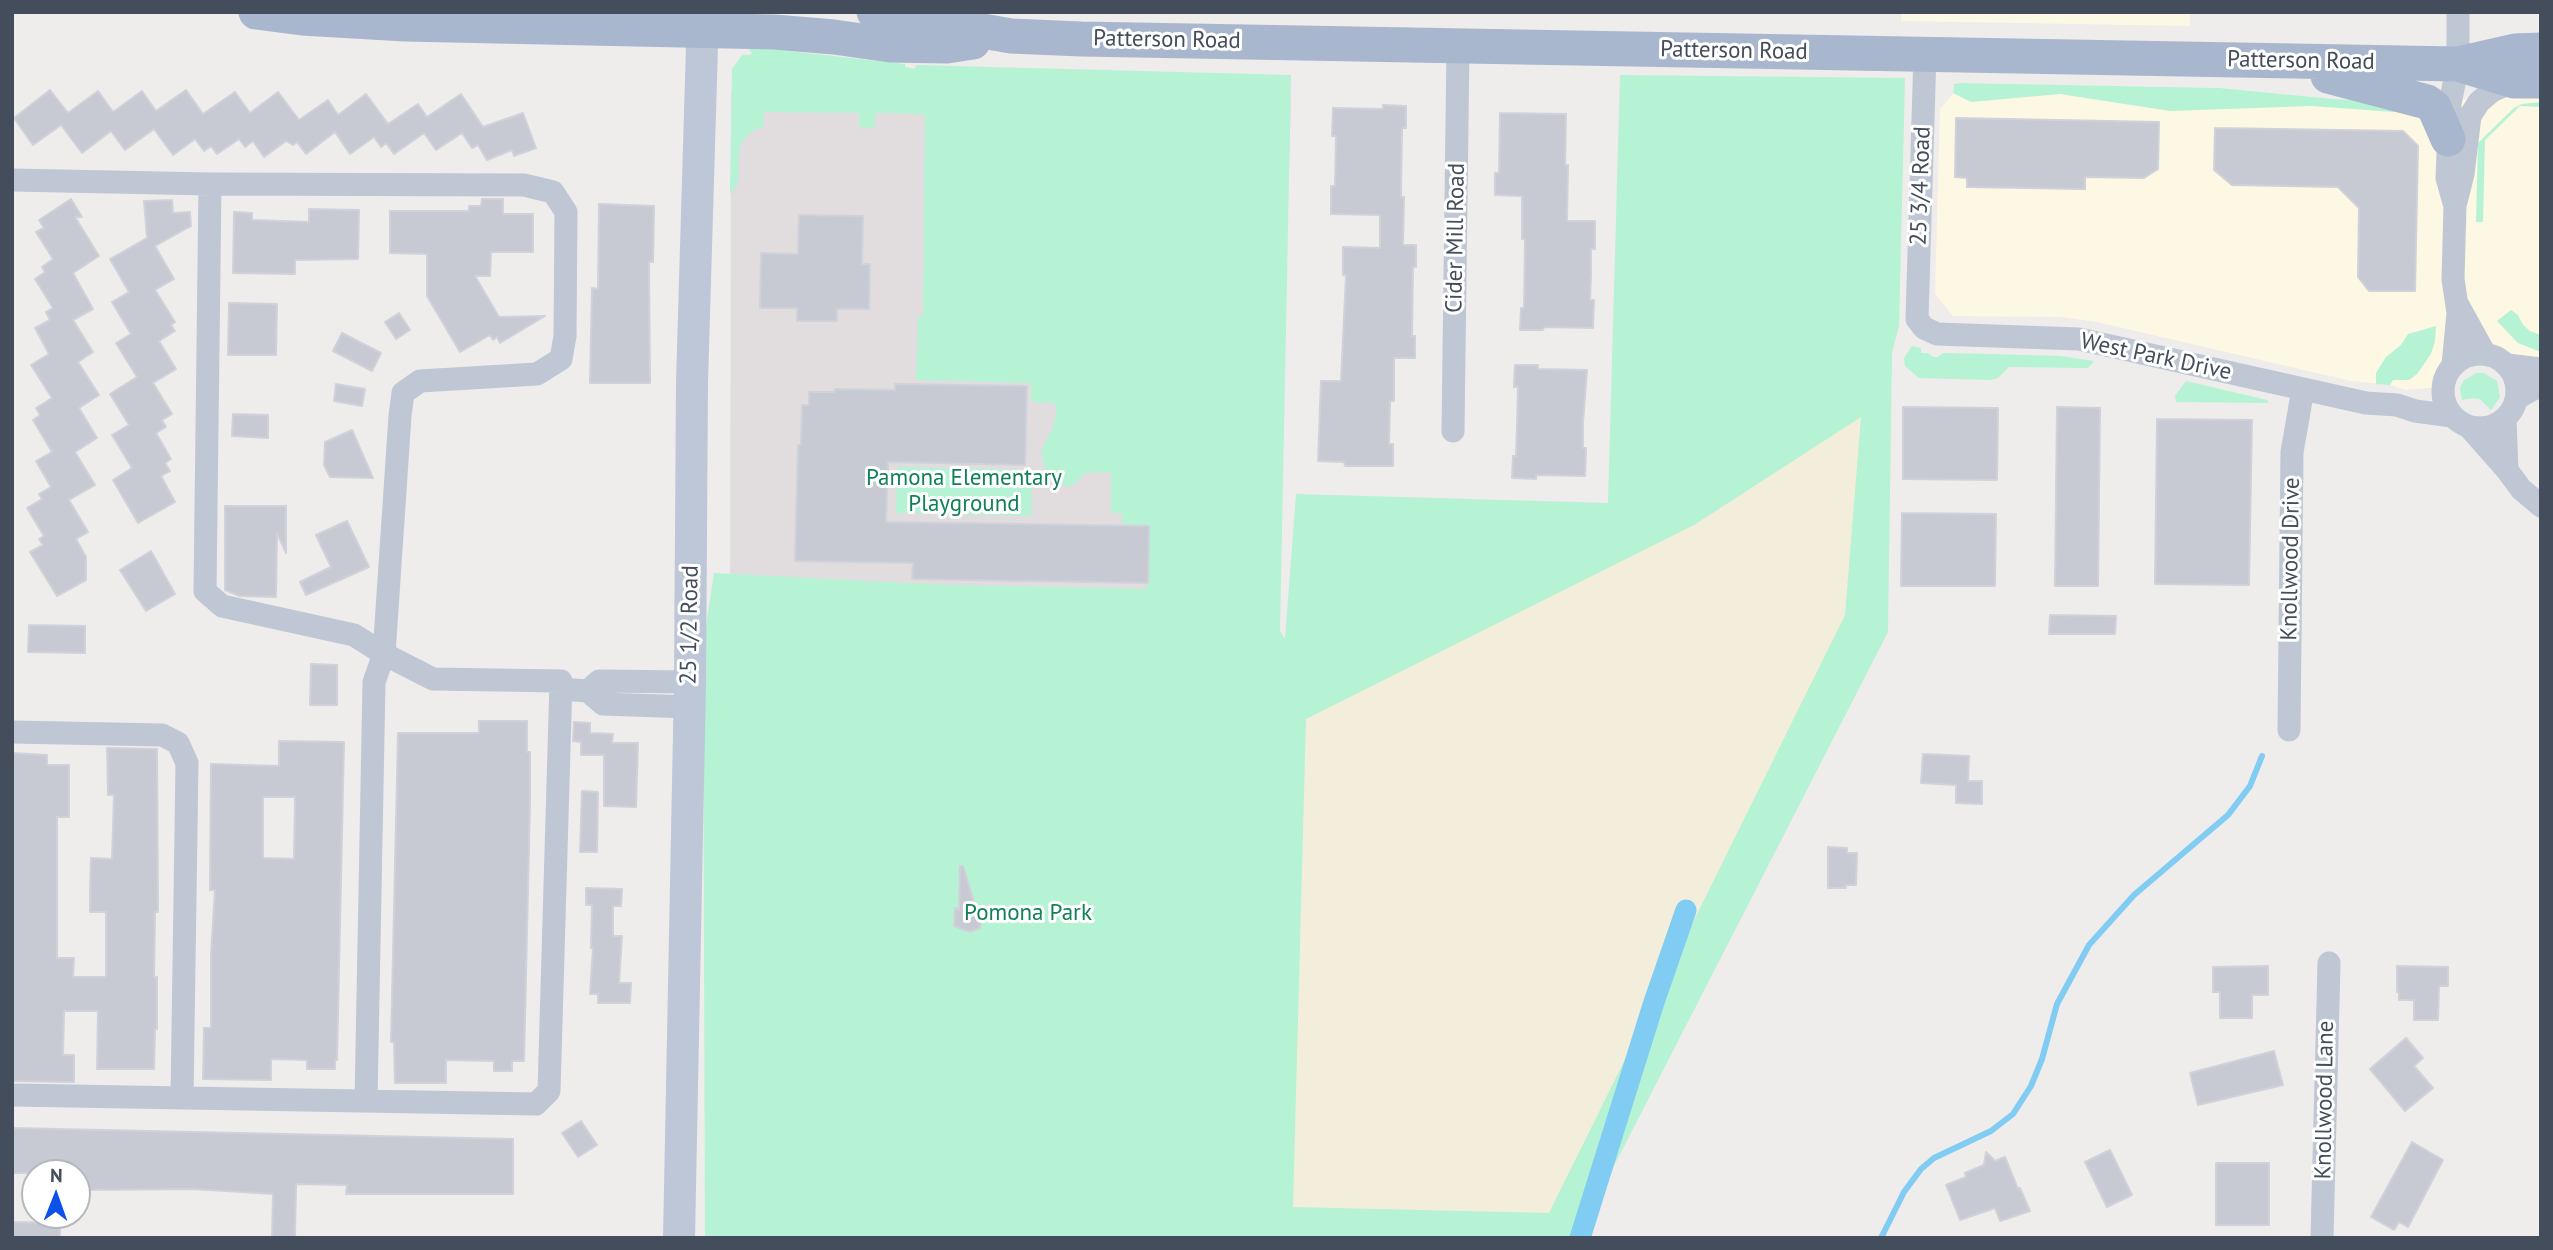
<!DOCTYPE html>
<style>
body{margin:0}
#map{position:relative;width:2553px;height:1250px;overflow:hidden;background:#efecec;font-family:"PT Sans",sans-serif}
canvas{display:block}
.frame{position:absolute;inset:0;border:14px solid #434d5b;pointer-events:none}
.north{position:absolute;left:21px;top:1159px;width:70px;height:70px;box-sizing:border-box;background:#fff;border:2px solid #b4b8bd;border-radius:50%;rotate:1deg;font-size:19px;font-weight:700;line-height:28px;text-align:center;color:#434d5b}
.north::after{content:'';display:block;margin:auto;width:24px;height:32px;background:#0c51ea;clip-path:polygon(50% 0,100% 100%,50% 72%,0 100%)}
</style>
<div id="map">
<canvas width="2553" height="1250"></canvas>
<div class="frame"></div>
<div class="north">N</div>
</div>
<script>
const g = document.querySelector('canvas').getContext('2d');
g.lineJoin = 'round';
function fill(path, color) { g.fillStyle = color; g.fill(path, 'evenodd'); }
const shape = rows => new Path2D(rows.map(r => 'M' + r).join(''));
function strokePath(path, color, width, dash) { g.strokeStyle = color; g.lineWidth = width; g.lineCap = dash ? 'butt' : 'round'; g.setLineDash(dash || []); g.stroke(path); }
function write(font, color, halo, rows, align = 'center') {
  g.font = font + ' "PT Sans",sans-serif'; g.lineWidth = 6; g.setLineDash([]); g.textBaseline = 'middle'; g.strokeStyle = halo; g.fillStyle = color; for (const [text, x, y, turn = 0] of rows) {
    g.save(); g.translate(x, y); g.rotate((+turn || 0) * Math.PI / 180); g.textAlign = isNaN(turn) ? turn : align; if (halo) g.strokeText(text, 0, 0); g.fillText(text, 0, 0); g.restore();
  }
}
fill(shape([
 [1901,12,2190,12,2190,26,1901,21],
 [1961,83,2220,88,2333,99,2413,103,2541,93,2541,369,2507,365,2486,354,2474,354,2462,358,2453,365,2446,375,2442,387,2405,390,2390,385,2351,381,2097,322,2061,317,1953,316,1935,294,1940,109,1953,94,1954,84]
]), '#fdf8e3');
fill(shape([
 [731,91,1291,99,1275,656,730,642]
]), '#e1ddde');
fill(shape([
 [753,47,905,64,905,67,915,69,916,65,1291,75,1280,631,1285,639,1296,494,1608,503,1620,75,1905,78,1899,326,1892,353,1888,632,1577,1238,705,1238,703,645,714,573,948,585,1113,588,1114,593,1114,588,1145,589,1149,583,1149,526,1125,526,1122,522,1122,513,1111,513,1111,472,1085,473,1077,482,1069,487,1061,484,1044,466,1041,451,1053,427,1057,407,1051,402,1037,403,1031,400,1031,383,916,380,918,317,923,316,925,116,921,114,876,113,874,128,862,128,859,125,859,113,764,112,763,127,751,132,742,141,739,152,738,183,730,194,732,69,742,55,750,55,752,53,749,50],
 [1961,83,2220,88,2333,99,2413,103,2408,113,2311,106,2170,111,2060,94,1971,102,1953,93,1954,84],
 [2541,102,2541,107,2520,106,2485,140,2483,222,2476,222,2478,143,2514,108,2522,104],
 [2511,310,2518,315,2523,325,2530,331,2541,335,2541,352,2518,343,2497,321],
 [2436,326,2435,341,2431,354,2417,374,2409,380,2393,380,2390,385,2376,384,2376,373,2386,357,2401,345,2408,334],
 [1912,346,1921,348,1921,353,1928,353,1933,357,1938,357,1943,353,1988,354,2061,356,2094,361,2088,368,2009,367,1998,378,1991,380,1919,378,1905,366,1904,358],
 [2476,373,2484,373,2497,381,2500,397,2491,410,2480,399,2473,398,2462,400,2460,388,2463,381],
 [2186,381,2267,400,2269,403,2176,402,2175,396],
 [897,467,1032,470,1031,516,896,513]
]), '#b6f2d4');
fill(shape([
 [1861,417,1845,615,1549,1213,1293,1207,1306,719,1694,525]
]), '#f3eedb');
strokePath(shape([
 [1881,1238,1904,1192,1921,1169,1934,1158,1991,1131,2013,1114,2031,1086,2042,1059,2057,1004,2089,945,2134,895,2228,815,2250,786,2262,756]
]), '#80ccf2', 6);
strokePath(shape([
 [1580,1238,1654,1002,1686,910]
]), '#80ccf2', 21);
const building = shape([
 [50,90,68,113,98,91,113,112,142,91,156,111,186,90,203,114,235,92,250,113,278,92,299,120,328,100,338,115,366,94,388,124,418,104,427,117,461,94,483,127,523,113,536,148,514,156,512,150,487,160,478,145,472,148,462,133,436,150,424,133,394,154,386,143,381,147,374,137,350,154,335,132,306,154,297,142,293,145,286,141,264,157,253,141,245,147,239,139,217,154,211,146,204,151,195,139,173,155,154,129,125,150,111,131,82,153,61,125,33,145,14,118,50,90],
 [1383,105,1406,106,1406,128,1402,128,1401,197,1404,197,1403,245,1416,245,1416,267,1413,267,1412,336,1415,336,1415,358,1394,358,1394,401,1390,401,1389,444,1393,444,1393,466,1345,466,1344,462,1318,461,1321,381,1341,381,1346,275,1343,275,1343,247,1380,248,1380,215,1331,214,1331,186,1335,186,1336,136,1332,136,1333,108,1383,109,1383,105],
 [1500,113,1566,114,1565,165,1568,165,1567,221,1595,221,1595,249,1591,249,1591,274,1590,300,1594,300,1593,328,1544,327,1543,330,1520,330,1521,308,1524,308,1525,239,1522,239,1522,196,1495,195,1495,173,1499,173,1500,113],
 [1956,118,2159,122,2158,169,2144,178,2085,177,2085,189,1967,187,1967,178,1955,177,1956,118],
 [2215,128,2403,131,2418,146,2415,291,2369,291,2358,277,2359,208,2338,187,2232,185,2214,170,2215,128],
 [71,199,82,217,75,217,99,256,73,273,93,309,73,320,93,352,78,362,99,395,79,408,97,438,75,452,95,485,69,500,88,532,76,539,86,557,86,580,57,596,30,552,43,545,39,539,44,536,27,508,42,499,39,494,51,487,36,461,52,452,33,420,40,415,36,408,52,398,31,365,49,354,35,328,50,320,46,312,53,308,35,279,45,272,42,267,53,259,36,232,44,228,39,220,71,199],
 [482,199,503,199,503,214,533,214,533,252,491,252,490,276,475,276,499,317,545,316,500,343,497,337,493,340,490,335,460,352,427,296,427,254,390,253,390,211,469,211,469,206,481,206,482,199],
 [172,200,173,213,190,212,191,226,155,246,174,279,155,290,175,322,171,325,175,331,159,341,176,369,153,383,172,414,162,420,166,427,156,433,171,459,165,463,170,471,161,476,175,502,138,523,113,480,132,468,112,435,129,425,110,394,137,377,116,343,131,334,112,302,129,292,110,259,147,238,144,201,172,200],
 [599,204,654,206,653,262,649,262,650,383,590,383,592,288,598,289,599,204],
 [309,209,359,210,358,259,295,260,295,274,233,273,234,212,252,213,252,220,309,222,309,209],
 [799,215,863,216,862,264,870,264,869,309,837,309,837,321,797,321,797,308,760,308,761,253,798,254,799,215],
 [229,303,277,304,276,355,228,355,229,303],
 [399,313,410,330,396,339,385,322,399,313],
 [342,333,381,353,372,371,333,351,342,333],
 [1515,365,1538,365,1538,369,1587,370,1583,422,1583,448,1586,448,1585,476,1536,475,1536,479,1512,478,1513,456,1516,456,1517,426,1518,387,1514,387,1515,365],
 [336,384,365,389,362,406,334,401,336,384],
 [895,384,1027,386,1025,465,888,462,886,522,1149,526,1148,583,912,579,913,563,795,561,798,445,801,445,802,405,809,405,809,392,835,392,835,389,895,390,895,384],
 [1903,407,1998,408,1997,480,1903,479,1903,407],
 [2057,407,2100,408,2098,586,2055,586,2057,407],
 [233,414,268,415,268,438,232,436,233,414],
 [2157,419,2252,420,2249,585,2155,584,2157,419],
 [352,430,373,478,330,477,324,465,325,442,352,430],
 [225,506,286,506,286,553,277,533,276,597,240,596,225,590,225,506],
 [1902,513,1996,514,1995,586,1901,586,1902,513],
 [347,521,369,567,306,595,300,582,331,567,316,535,347,521],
 [151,551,175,594,146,611,120,570,151,551],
 [2050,615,2116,616,2115,634,2049,634,2050,615],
 [29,625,85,626,85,653,28,652,29,625],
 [311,664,337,665,337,705,310,705,311,664],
 [479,721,527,721,527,752,530,752,530,802,524,1061,512,1061,512,1071,494,1071,494,1061,446,1060,446,1083,395,1083,394,1042,391,1042,398,733,479,733,479,721],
 [574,722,590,723,590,733,613,734,612,743,638,743,636,807,604,806,604,755,581,755,581,742,573,741,574,722],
 [279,741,344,742,337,1060,335,1060,335,1069,307,1069,307,1060,271,1059,271,1080,203,1079,204,1028,211,1028,211,954,215,890,210,890,211,764,279,766,279,741],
 [263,797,295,797,294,859,263,858,263,797],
 [107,748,157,749,158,912,155,912,154,977,157,977,157,1029,155,1029,154,1069,97,1069,98,1011,64,1011,63,1055,74,1055,74,1082,12,1081,12,753,47,755,47,765,69,765,69,817,57,817,57,958,74,958,73,977,106,977,106,912,90,912,90,893,91,858,112,859,114,795,108,795,107,748],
 [1923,754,1969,756,1968,781,1982,781,1982,804,1956,803,1956,785,1921,783,1923,754],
 [582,791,598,792,597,852,580,852,582,791],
 [1828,847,1847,848,1847,853,1857,853,1856,885,1845,885,1846,888,1828,888,1828,847],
 [960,866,963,866,977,912,982,912,980,928,970,932,954,926,955,908,959,910,960,866],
 [586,888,622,889,621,906,613,906,613,936,622,936,619,983,631,983,630,1003,598,1003,598,994,590,994,593,948,591,948,592,905,586,905,586,888],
 [2268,966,2268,995,2252,995,2252,1018,2220,1018,2220,992,2213,992,2213,967,2268,966],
 [2397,966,2448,967,2448,986,2439,986,2438,1020,2414,1020,2414,1000,2399,1000,2399,992,2397,992,2397,966],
 [2406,1038,2423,1058,2414,1066,2433,1088,2405,1111,2370,1069,2406,1038],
 [2274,1051,2283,1085,2198,1105,2190,1073,2274,1051],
 [581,1121,597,1145,578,1157,562,1133,581,1121],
 [12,1128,513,1139,513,1194,346,1194,347,1185,296,1184,295,1238,272,1238,273,1194,193,1189,79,1190,79,1173,12,1173,12,1128],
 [2412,1142,2443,1160,2408,1227,2399,1222,2394,1230,2371,1217,2412,1142],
 [2110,1150,2132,1195,2107,1207,2085,1162,2110,1150],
 [1986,1152,1995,1161,2005,1157,2018,1189,2020,1188,2030,1211,2000,1221,1995,1208,1960,1220,1946,1185,1966,1177,1965,1173,1984,1165,1986,1152],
 [2216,1163,2269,1163,2269,1225,2216,1225,2216,1163],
 [12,1222,60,1223,60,1238,12,1238,12,1222]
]);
fill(building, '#c8cad3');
strokePath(building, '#d0d1d9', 2);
strokePath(shape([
 [1925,53,1917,319,1924,328,1937,334,2079,339,2366,403,2397,405,2415,411,2452,416],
 [12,180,210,184,524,185,553,192,566,212,565,336,561,359,537,374,420,381,403,393,400,416,384,654,374,682,366,1101],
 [2454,203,2447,178,2450,104,2458,64,2458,12],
 [2458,305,2485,354],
 '2443 391a37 37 0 1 1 74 0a37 37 0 1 1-74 0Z',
 [2453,365,2458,313,2453,279,2455,206,2463,174,2470,116,2479,102,2492,91,2514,81],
 [2507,365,2541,369],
 [2517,398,2541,385],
 [2505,419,2507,470],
 [2469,427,2507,470,2521,489,2541,506],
 [1453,431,1458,46],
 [561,689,588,691,603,704,689,707],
 [588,691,599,681,690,682],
 [2289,730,2292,452,2303,389],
 [12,732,162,735,178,743,187,763,182,1098],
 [12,1095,536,1104,549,1091,561,681,433,679,384,654,354,635,222,606,205,591,210,184],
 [2322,1238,2329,963]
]), '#bec7d3', 23);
strokePath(shape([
 [679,1238,690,682,692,382,703,12]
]), '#bdc7d7', 32);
strokePath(shape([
 [256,12,302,18,405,24,774,32,834,37,890,45,947,46,973,42],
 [874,12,1011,36,1081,39,2458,64,2515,51,2541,50],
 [2461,65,2514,81,2541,81],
 [2328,76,2427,102,2434,107,2448,139]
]), '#a9b7ce', 35);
write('23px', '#434d5b', '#fff', [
 ["Patterson Road",1167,40,1],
 ["Patterson Road",1734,51,1],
 ["Patterson Road",2301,61,1],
 ["25 3/4 Road",1921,186,-88],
 ["Cider Mill Road",1456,238,-89],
 ["West Park Drive",2156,357,12],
 ["Knollwood Drive",2291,559,-89],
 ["25 1/2 Road",690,625,-89],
 ["Knollwood Lane",2325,1100,-89]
]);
write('23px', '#108156', '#fff', [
 ["Pamona Elementary",964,478],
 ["Playground",964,504],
 ["Pomona Park",1028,913]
]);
</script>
